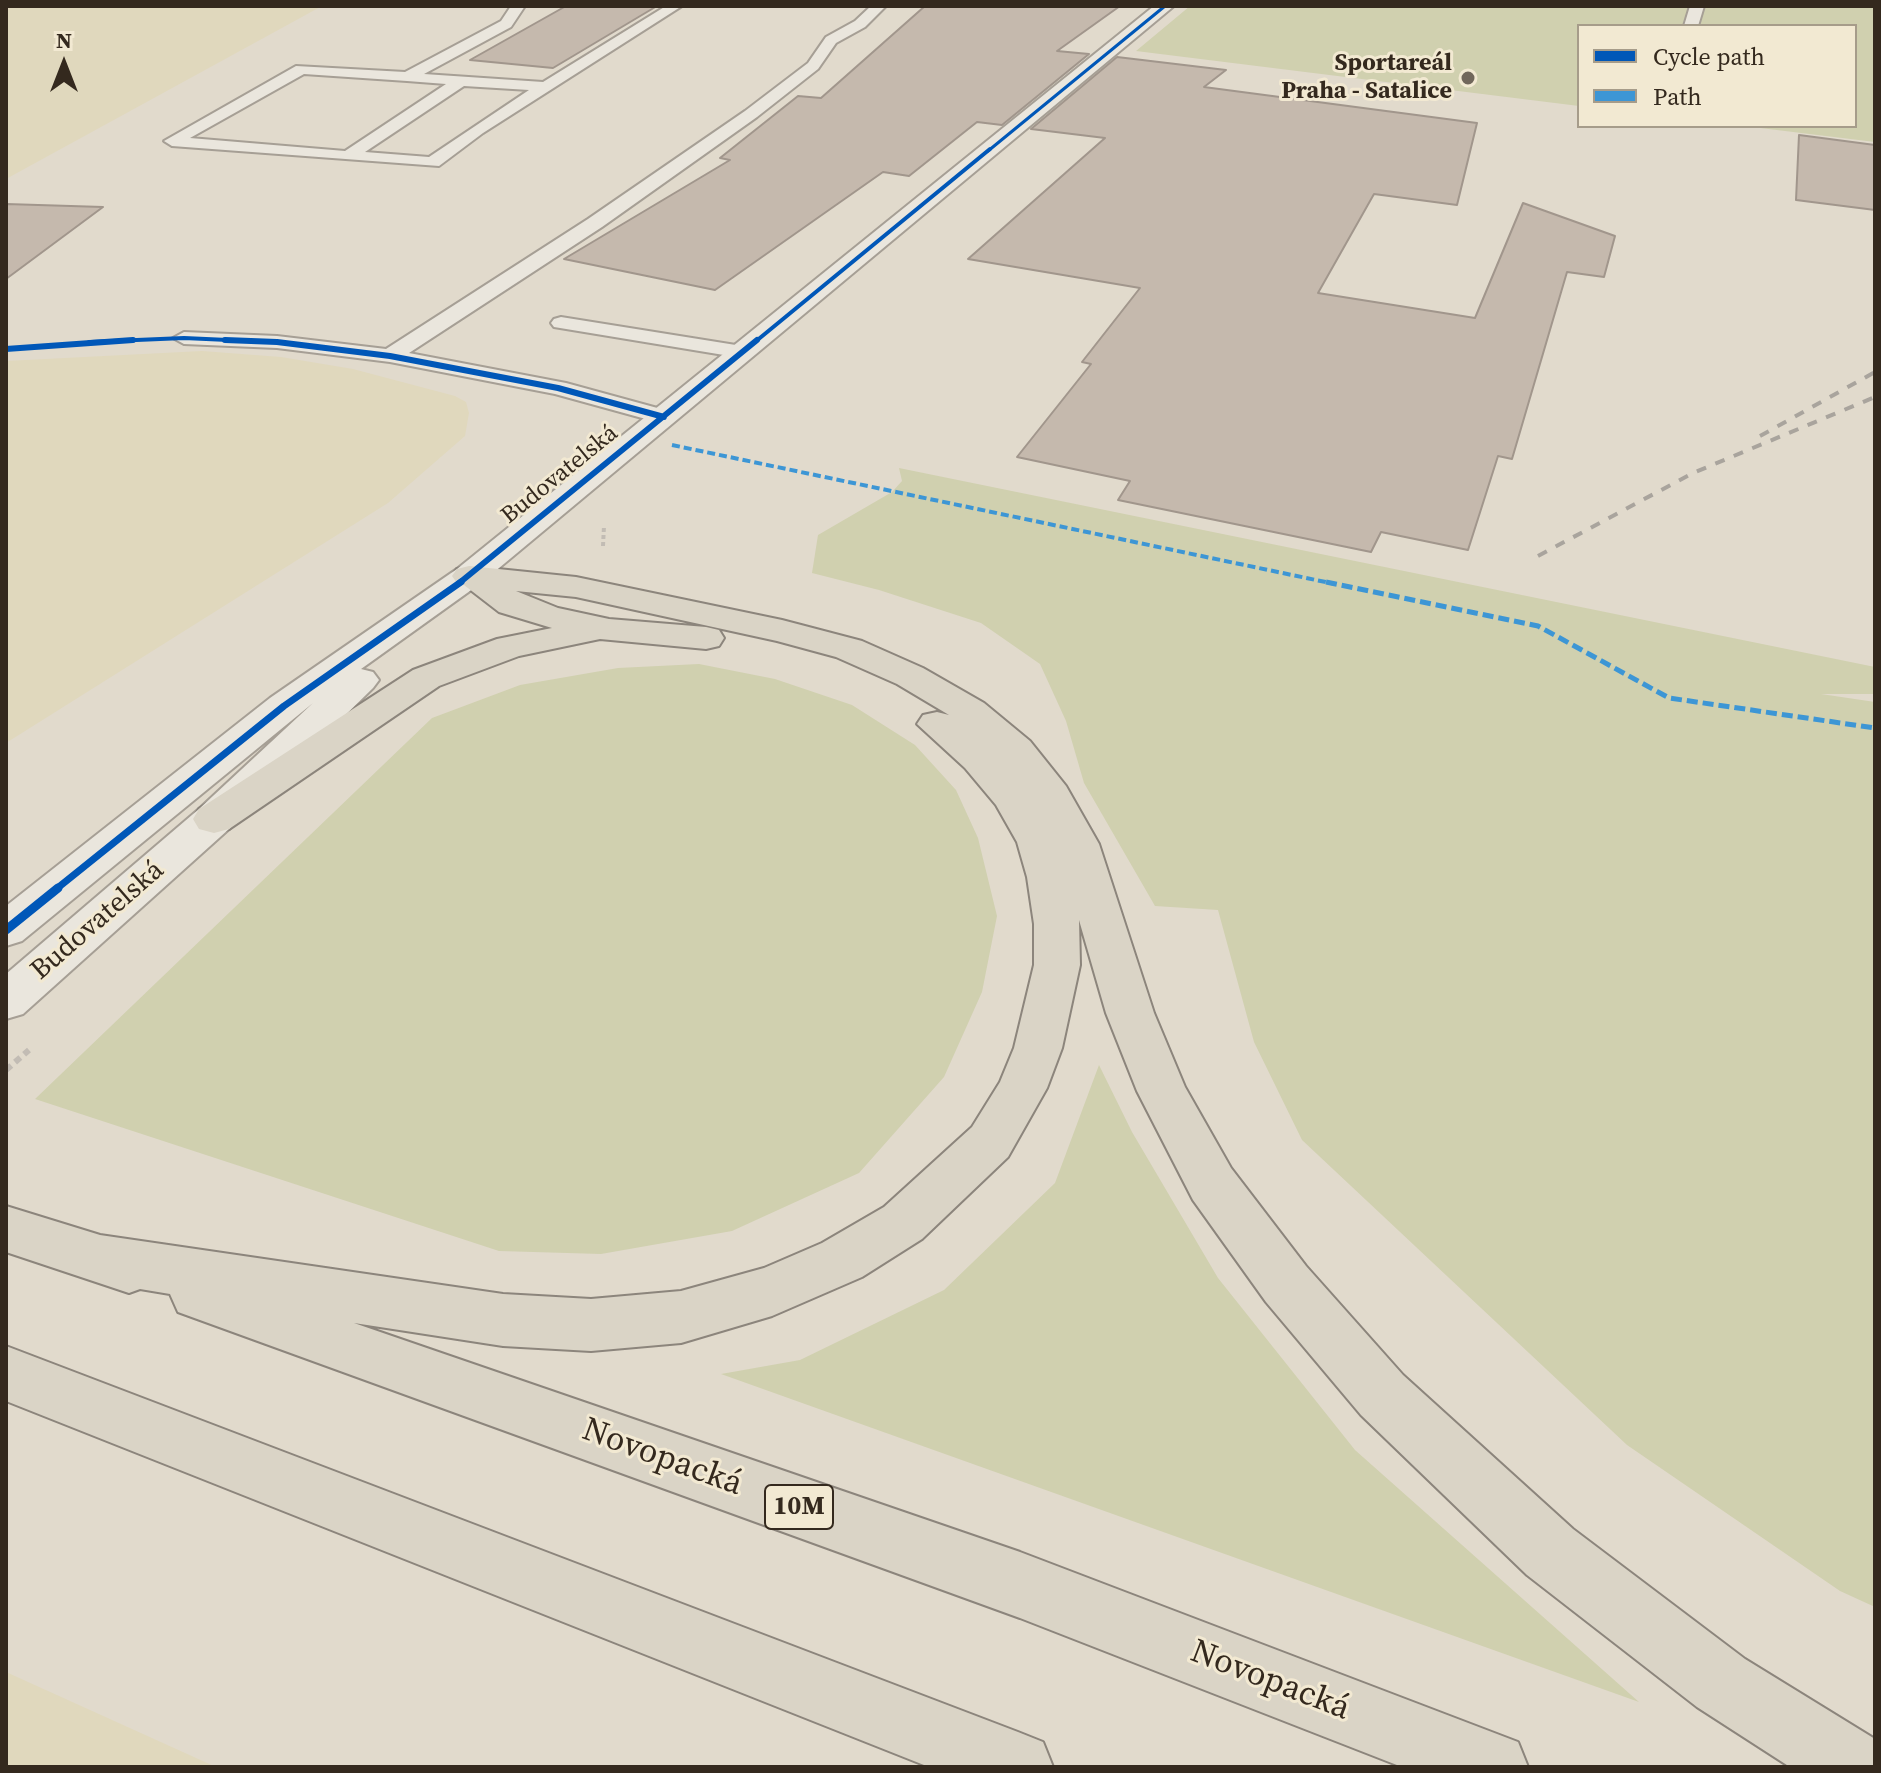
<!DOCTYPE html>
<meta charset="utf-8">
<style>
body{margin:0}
#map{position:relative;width:1881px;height:1773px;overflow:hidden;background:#e1dacc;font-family:"Source Serif 4",serif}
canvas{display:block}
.frame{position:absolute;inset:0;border:8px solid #34291e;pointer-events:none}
.legend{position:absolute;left:1577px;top:24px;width:280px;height:104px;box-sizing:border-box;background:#f2e9d2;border:2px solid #a69c8a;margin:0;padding:10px 14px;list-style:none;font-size:24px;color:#34291e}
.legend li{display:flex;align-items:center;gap:16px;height:40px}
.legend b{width:40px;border:2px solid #a69c8a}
.north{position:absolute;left:24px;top:24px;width:80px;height:80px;-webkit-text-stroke:6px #f2e9d2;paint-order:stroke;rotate:0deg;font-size:22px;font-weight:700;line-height:32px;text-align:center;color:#34291e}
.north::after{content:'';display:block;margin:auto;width:28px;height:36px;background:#34291e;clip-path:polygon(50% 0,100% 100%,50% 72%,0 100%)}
</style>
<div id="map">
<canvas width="1881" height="1773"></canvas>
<div class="frame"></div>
<ul class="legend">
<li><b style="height:10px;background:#0057b8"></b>Cycle path</li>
<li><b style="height:10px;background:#3d96d5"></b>Path</li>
</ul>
<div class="north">N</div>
</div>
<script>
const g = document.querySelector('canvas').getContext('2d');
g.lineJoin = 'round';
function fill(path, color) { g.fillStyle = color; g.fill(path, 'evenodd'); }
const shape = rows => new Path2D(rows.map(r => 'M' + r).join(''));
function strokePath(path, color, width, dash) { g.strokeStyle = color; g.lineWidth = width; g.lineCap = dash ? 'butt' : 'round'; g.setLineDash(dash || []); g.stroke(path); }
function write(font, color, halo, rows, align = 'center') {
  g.font = font + ' "Source Serif 4",serif'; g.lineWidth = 6; g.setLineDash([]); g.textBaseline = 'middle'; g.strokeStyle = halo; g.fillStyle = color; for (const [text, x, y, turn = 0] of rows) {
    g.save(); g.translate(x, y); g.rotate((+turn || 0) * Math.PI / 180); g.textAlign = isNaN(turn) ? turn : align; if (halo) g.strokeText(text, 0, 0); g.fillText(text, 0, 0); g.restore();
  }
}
fill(shape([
 [6,6,322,6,6,179],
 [202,351,281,357,353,369,455,396,466,402,469,413,465,436,388,503,6,743,6,361],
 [6,1672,216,1767,6,1767]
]), '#e0d8bd');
fill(shape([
 [1190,6,1875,6,1875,142,1744,126,1855,126,1855,26,1579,26,1579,106,1136,51],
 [899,468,1875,667,1875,694,1821,694,1875,702,1875,1607,1840,1591,1627,1445,1302,1140,1254,1042,1218,910,1155,906,1084,783,1066,721,1040,664,981,623,879,590,812,573,818,535,892,492,902,481],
 [699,664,775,679,852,705,915,745,956,790,978,838,997,916,982,992,944,1077,859,1173,732,1231,601,1254,499,1251,35,1099,432,718,520,685,618,668],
 [1099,1065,1132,1132,1218,1278,1355,1450,1639,1702,721,1374,800,1360,944,1290,1055,1183]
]), '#d0d0af');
const building = shape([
 [566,6,657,6,553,68,470,60,566,6],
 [925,6,1120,6,1057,51,1089,54,1002,125,977,122,909,176,883,172,715,290,564,259,730,160,720,158,798,96,821,98,925,6],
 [1117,57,1226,70,1204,87,1477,123,1457,205,1374,194,1318,293,1475,318,1523,203,1615,236,1604,277,1567,272,1512,459,1498,456,1468,550,1381,532,1371,552,1118,500,1130,481,1017,457,1091,364,1082,362,1140,288,968,259,1105,138,1031,129,1117,57],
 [1799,135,1875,145,1875,210,1796,200,1799,135],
 [6,204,103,207,6,279,6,204]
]);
fill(building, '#c5b9ad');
strokePath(building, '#a1968c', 2);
const service = shape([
 [511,6,525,6,511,27,424,74,543,82,666,6,682,6,483,133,439,166,172,146,164,141,296,66,405,72,501,21,511,6],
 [304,74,407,81,446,84,345,151,190,138,304,74],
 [464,86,529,90,429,157,365,152,464,86],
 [871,6,886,6,865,27,836,43,818,69,757,117,602,227,409,353,566,383,672,412,675,417,672,422,664,424,555,394,390,362,277,348,184,344,173,338,184,332,277,336,386,349,588,219,745,111,808,63,826,37,855,21,871,6],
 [1690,6,1704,6,1698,26,1684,26,1690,6],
 [561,317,742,346,753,352,742,358,554,327,551,323,554,319,561,317]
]);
const tertiary = shape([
 [1154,6,1174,6,481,583,361,669,373,672,379,680,373,688,229,829,23,1014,6,1019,6,974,199,809,313,703,22,941,6,946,6,906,270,698,457,569,1154,6]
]);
const trunk = shape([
 [469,566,576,577,782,620,862,641,923,668,984,703,1030,741,1066,786,1099,844,1154,1013,1185,1087,1231,1168,1306,1266,1403,1375,1573,1529,1745,1659,1875,1739,1875,1767,1790,1767,1697,1707,1527,1575,1361,1415,1266,1302,1193,1200,1137,1091,1106,1013,1079,920,1080,965,1062,1048,1047,1088,1008,1157,922,1239,862,1277,772,1316,681,1343,591,1351,503,1346,354,1323,1020,1552,1518,1742,1528,1767,1402,1767,1020,1618,178,1312,170,1294,140,1289,129,1293,6,1252,6,1206,100,1235,503,1294,591,1299,681,1291,764,1268,822,1243,884,1207,972,1127,1000,1082,1014,1048,1034,965,1034,924,1027,877,1017,842,996,805,965,768,917,724,923,715,937,712,949,715,897,684,836,657,777,641,576,597,516,591,558,608,609,619,706,627,719,630,724,638,719,646,706,649,600,639,519,656,439,686,229,829,214,833,199,829,193,819,199,809,413,670,497,639,552,628,499,612,464,585,457,583,452,576,457,569,469,566],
 [6,1346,1018,1732,1043,1742,1053,1767,929,1767,6,1401,6,1346]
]);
strokePath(service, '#a69f95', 4);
strokePath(tertiary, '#a69f95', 4);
strokePath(trunk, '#8c857c', 4);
strokePath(shape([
 [603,546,604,526]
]), '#c2bcb4', 4, [4, 3]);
strokePath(shape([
 [6,1070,29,1050]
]), '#c2bcb4', 6, [7, 5]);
fill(service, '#eae6dd');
fill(tertiary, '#eae6dd');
fill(trunk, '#dad4c6');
strokePath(shape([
 [1760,436,1875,372],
 [1538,556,1693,473,1875,397]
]), '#a9a49d', 4, [10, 10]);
strokePath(shape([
 [672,445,1335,584]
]), '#3d96d5', 4, [8, 4]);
strokePath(shape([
 [1326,582,1538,626,1669,698,1875,728]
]), '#3d96d5', 5, [11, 5]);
strokePath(shape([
 [988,151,1165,6]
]), '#0057b8', 3);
strokePath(shape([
 [89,342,184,338,272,342],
 [755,342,990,149]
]), '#0057b8', 4);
strokePath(shape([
 [225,340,277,342,390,356,558,388,664,417],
 [6,349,133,340],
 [458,584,757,340]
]), '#0057b8', 6);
strokePath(shape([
 [55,890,284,706,461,582]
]), '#0057b8', 7);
strokePath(shape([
 [6,930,58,888]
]), '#0057b8', 9);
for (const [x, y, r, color] of [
 [1468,78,8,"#71675b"]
]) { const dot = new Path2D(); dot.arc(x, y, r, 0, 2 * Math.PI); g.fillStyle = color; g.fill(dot); strokePath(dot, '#f2e9d2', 3); }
write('bold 24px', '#34291e', '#f2e9d2', [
 ["Sportareál",1452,64],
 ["Praha - Satalice",1452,92]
], 'right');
write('24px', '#34291e', '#f2e9d2', [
 ["Budovatelská",560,475,-39]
]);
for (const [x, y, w] of [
 [799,1507,68]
]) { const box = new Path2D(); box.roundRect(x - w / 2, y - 22, w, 44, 6); g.fillStyle = '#f2e9d2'; g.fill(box); strokePath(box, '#34291e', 2); }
write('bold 26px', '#34291e', null, [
 ["10M",799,1507]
]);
write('28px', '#34291e', '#f2e9d2', [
 ["Budovatelská",98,921,-41]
]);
write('34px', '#34291e', '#f2e9d2', [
 ["Novopacká",662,1458,20],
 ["Novopacká",1270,1681,21]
]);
</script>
